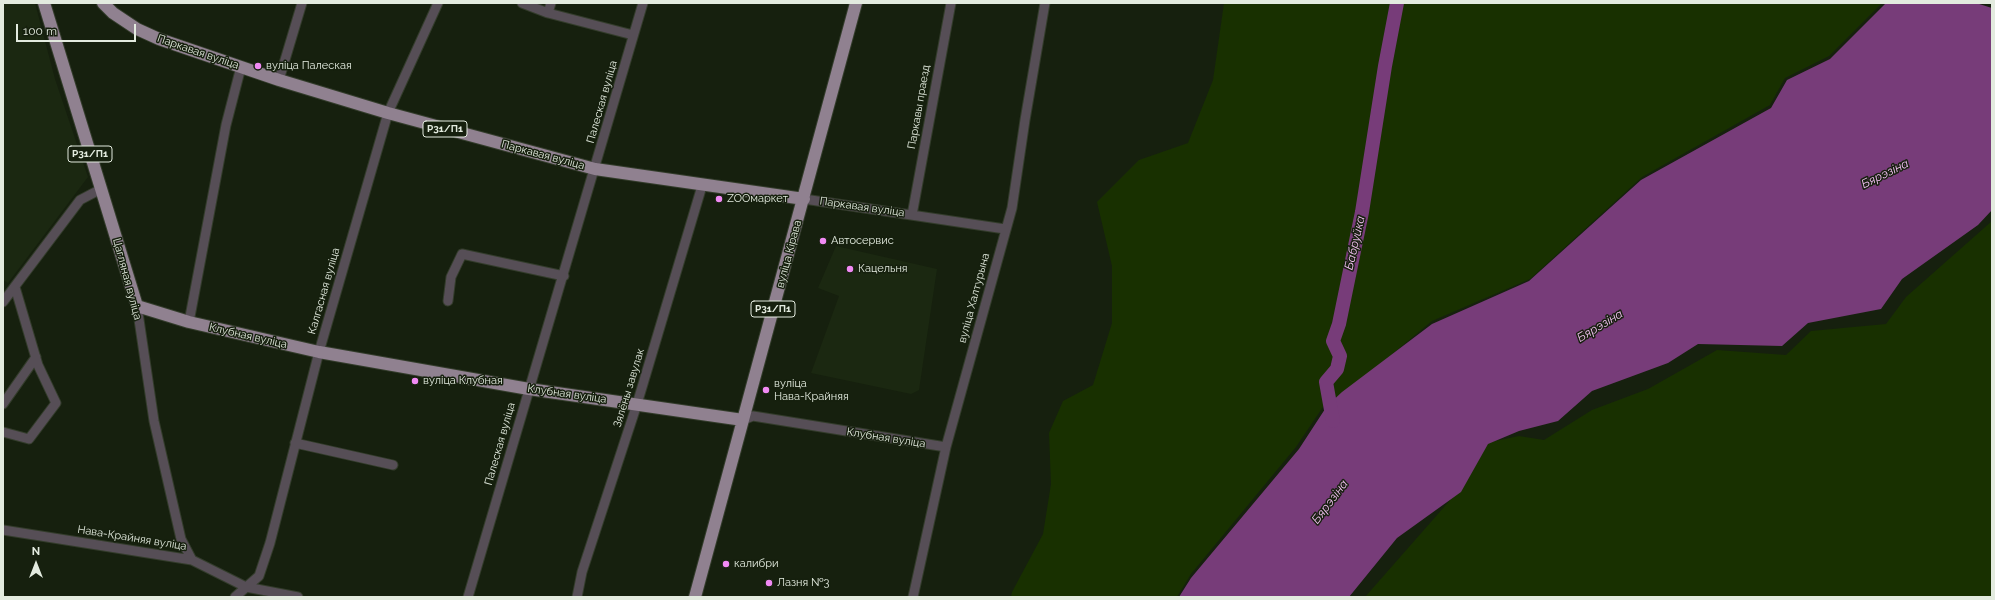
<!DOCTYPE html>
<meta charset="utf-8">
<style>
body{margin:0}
#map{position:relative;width:1995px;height:600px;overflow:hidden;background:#16200e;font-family:Raleway,sans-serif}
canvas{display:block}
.frame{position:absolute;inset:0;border:4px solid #e3ebdf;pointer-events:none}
.north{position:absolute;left:16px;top:544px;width:40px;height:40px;-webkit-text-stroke:3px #16200e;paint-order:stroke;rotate:0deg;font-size:11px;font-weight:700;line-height:16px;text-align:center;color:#e3ebdf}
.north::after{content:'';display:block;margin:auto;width:14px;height:18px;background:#e3ebdf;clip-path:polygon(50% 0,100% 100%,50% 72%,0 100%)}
.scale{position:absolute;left:16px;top:24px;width:120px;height:18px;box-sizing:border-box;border:2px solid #e3ebdf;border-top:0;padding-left:5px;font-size:12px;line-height:14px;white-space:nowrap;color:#e3ebdf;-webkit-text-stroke:3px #16200e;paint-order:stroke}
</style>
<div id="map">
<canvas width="1995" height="600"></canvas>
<div class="frame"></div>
<div class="north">N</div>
<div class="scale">100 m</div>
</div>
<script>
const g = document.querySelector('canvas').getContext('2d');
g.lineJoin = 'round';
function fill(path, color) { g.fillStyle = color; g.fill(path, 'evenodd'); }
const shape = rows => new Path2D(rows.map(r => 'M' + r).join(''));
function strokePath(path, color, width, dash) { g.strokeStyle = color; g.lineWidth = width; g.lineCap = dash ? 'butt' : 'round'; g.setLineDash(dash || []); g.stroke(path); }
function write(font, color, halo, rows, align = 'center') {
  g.font = font + ' Raleway,sans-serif'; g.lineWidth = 3; g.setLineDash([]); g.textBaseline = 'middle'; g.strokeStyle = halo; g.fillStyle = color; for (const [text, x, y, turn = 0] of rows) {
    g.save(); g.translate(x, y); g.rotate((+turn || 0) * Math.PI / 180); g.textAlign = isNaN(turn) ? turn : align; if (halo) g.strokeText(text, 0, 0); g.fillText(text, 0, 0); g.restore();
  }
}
fill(shape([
 [3,3,35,3,55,79,88,177,8,283,3,280],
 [836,246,937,269,919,390,911,394,811,373,839,296,818,288]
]), '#1b2811');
fill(shape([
 [1224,3,1882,3,1829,56,1785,78,1770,105,1642,177,1530,279,1432,321,1343,395,1325,404,1296,447,1191,574,1177,597,1011,597,1012,592,1043,534,1051,484,1049,433,1063,401,1093,385,1112,323,1112,266,1097,202,1139,160,1188,143,1213,80],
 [1992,221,1992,597,1365,597,1459,490,1486,443,1519,436,1544,440,1592,410,1648,389,1717,350,1786,355,1811,331,1886,324,1906,297]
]), '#183000');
fill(shape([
 [1886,3,1976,3,1992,8,1992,210,1978,225,1902,279,1881,309,1808,323,1782,346,1698,344,1668,363,1592,391,1558,421,1519,431,1488,444,1461,492,1397,538,1349,597,1179,597,1191,578,1299,449,1327,406,1342,392,1432,324,1529,281,1641,180,1771,108,1787,80,1830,59]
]), '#773c79');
strokePath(shape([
 [1333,421,1326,382,1337,369,1340,356,1333,341,1339,324,1362,212,1385,66,1397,3]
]), '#773c79', 14);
const minor = shape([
 [522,3,548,13,633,35],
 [548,13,551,3],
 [279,80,302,3],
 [804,199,1005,229],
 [912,215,951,3],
 [448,301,451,277,462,254,564,276],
 [3,302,80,200,101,189],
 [137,306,154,421,181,539,192,560],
 [189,322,226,125,241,67],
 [3,404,36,357],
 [743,420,753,416,946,447],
 [3,432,29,439,56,403,38,365,15,287],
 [295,443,393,465],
 [3,530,192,560,246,587,298,597],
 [235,597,259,576,270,543,319,352,388,113,438,3],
 [468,597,643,3],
 [577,597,582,572,637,404,702,186],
 [913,597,946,447,1012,208,1025,120,1045,3]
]);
const major = shape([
 [44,3,137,306,189,322,319,352,529,389,743,420],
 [103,3,113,13,137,29,159,39,279,80,388,113,595,169,804,199],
 [695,597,856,3]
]);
strokePath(minor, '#333c2b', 11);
strokePath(major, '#333c2b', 14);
strokePath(minor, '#564e56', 9);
strokePath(major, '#908190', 12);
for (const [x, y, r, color] of [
 [258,66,4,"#f18af4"],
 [719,199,4,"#f18af4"],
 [823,241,4,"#f18af4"],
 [850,269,4,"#f18af4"],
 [415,381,4,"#f18af4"],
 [766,390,4,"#f18af4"],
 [726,564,4,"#f18af4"],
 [769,583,4,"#f18af4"]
]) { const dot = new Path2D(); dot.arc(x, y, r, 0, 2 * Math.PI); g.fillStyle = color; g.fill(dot); strokePath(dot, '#16200e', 1.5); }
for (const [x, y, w] of [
 [445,129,44],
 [90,154,44],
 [773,309,44]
]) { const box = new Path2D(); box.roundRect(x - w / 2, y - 8, w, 16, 3); g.fillStyle = '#16200e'; g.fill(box); strokePath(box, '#e3ebdf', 1); }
write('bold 10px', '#e3ebdf', null, [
 ["Р31/П1",445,129],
 ["Р31/П1",90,154],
 ["Р31/П1",773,309]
]);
write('11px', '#e3ebdf', '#16200e', [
 ["Паркавая вуліца",198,52,19],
 ["Палеская вуліца",602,102,-74],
 ["Паркавы праезд",919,107,-80],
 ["Паркавая вуліца",543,155,15],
 ["Паркавая вуліца",862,207,8],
 ["вуліца Кірава",789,254,-75],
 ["Цагляная вуліца",127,279,75],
 ["Калгасная вуліца",324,291,-74],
 ["вуліца Халтурына",974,298,-75],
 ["Клубная вуліца",248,336,13],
 ["Зялёны завулак",629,388,-73],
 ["Клубная вуліца",567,394,8],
 ["Клубная вуліца",886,438,9],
 ["Палеская вуліца",500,444,-74],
 ["Нава-Крайняя вуліца",132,538,9]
]);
write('11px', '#e3ebdf', '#16200e', [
 ["вуліца Палеская",266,66],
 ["ZOOмаркет",727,199],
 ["Автосервис",831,241],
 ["Кацельня",858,269],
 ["вуліца Клубная",423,381],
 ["вуліца",774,384],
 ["Нава-Крайняя",774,397],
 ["калибри",734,564],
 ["Лазня №3",777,583]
], 'left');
write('italic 12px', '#f5c2f5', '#16200e', [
 ["Бярэзіна",1885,174,-26],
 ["Бабруйка",1355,243,-77],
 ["Бярэзіна",1600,326,-31],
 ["Бярэзіна",1330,502,-53]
]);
</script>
